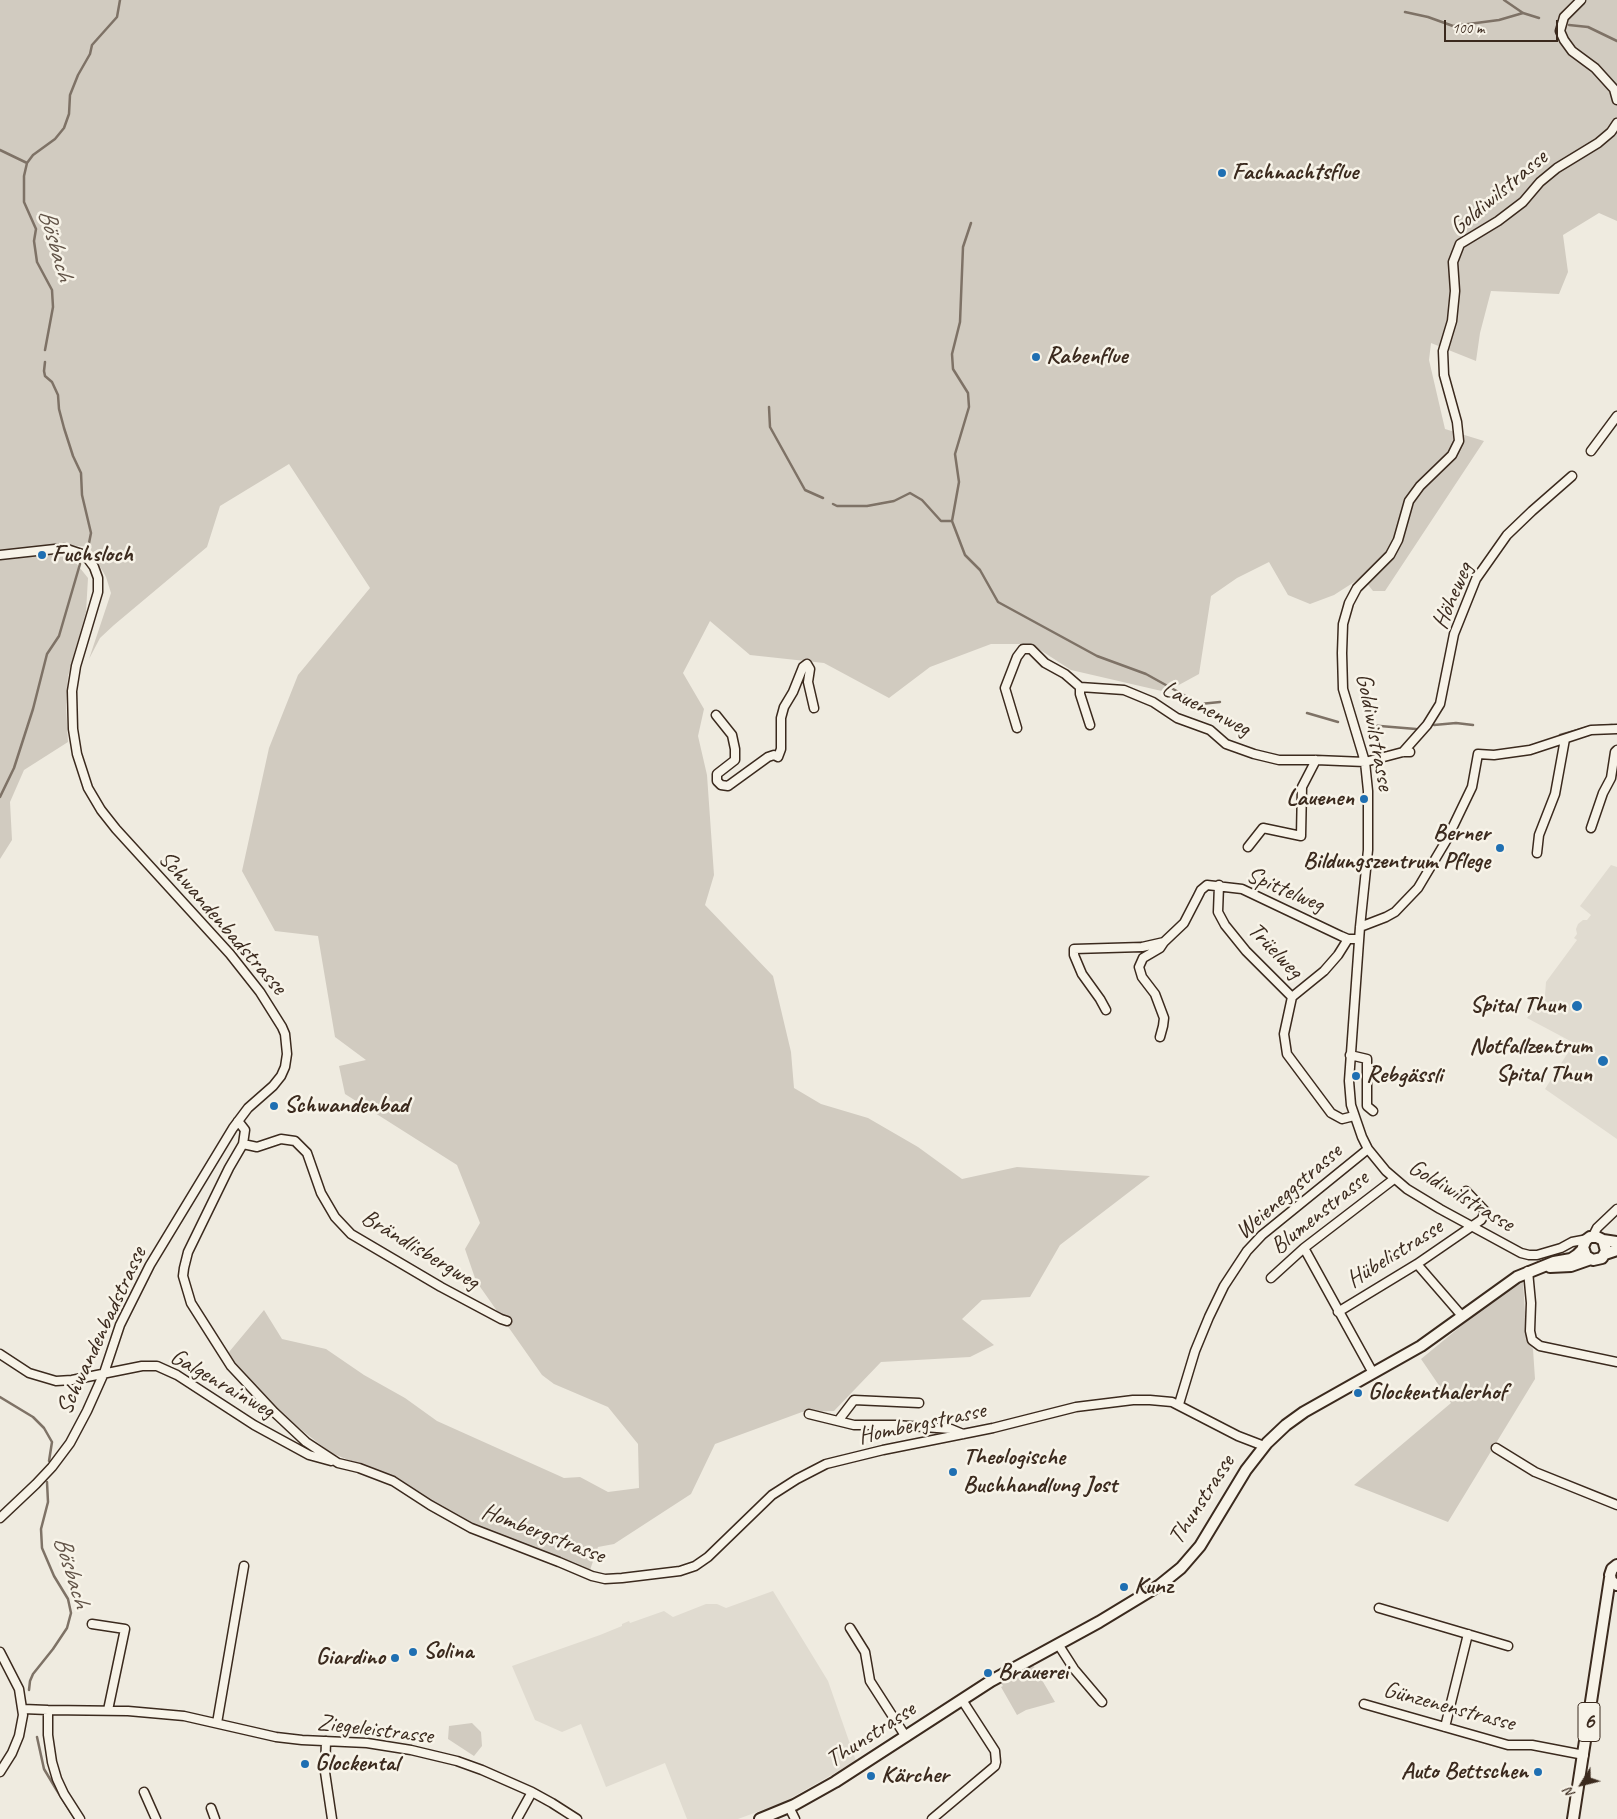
<!DOCTYPE html>
<meta charset="utf-8">
<style>
body{margin:0}
#map{position:relative;width:1617px;height:1819px;overflow:hidden;background:#efebe0;font-family:Caveat,sans-serif}
canvas{display:block}
.north{position:absolute;left:1557px;top:1759px;width:50px;height:50px;-webkit-text-stroke:4px #f7f3e8;paint-order:stroke;rotate:234deg;font-size:14px;font-weight:700;line-height:20px;text-align:center;color:#3b2a1e}
.north::after{content:'';display:block;margin:auto;width:18px;height:22px;background:#3b2a1e;clip-path:polygon(50% 0,100% 100%,50% 72%,0 100%)}
.scale{position:absolute;left:1444px;top:20px;width:114px;height:22px;box-sizing:border-box;border:2px solid #3b2a1e;border-top:0;padding-left:6px;font-size:15px;line-height:18px;white-space:nowrap;color:#3b2a1e;-webkit-text-stroke:4px #f7f3e8;paint-order:stroke}
</style>
<div id="map">
<canvas width="1617" height="1819"></canvas>
<div class="north">N</div>
<div class="scale">100 m</div>
</div>
<script>
const g = document.querySelector('canvas').getContext('2d');
g.lineJoin = 'round';
function fill(path, color) { g.fillStyle = color; g.fill(path, 'evenodd'); }
const shape = rows => new Path2D(rows.map(r => 'M' + r).join(''));
function strokePath(path, color, width, dash) { g.strokeStyle = color; g.lineWidth = width; g.lineCap = dash ? 'butt' : 'round'; g.setLineDash(dash || []); g.stroke(path); }
function write(font, color, halo, rows, align = 'center') {
  g.font = font + ' Caveat,sans-serif'; g.lineWidth = 5; g.setLineDash([]); g.textBaseline = 'middle'; g.strokeStyle = halo; g.fillStyle = color; for (const [text, x, y, turn = 0] of rows) {
    g.save(); g.translate(x, y); g.rotate((+turn || 0) * Math.PI / 180); g.textAlign = isNaN(turn) ? turn : align; if (halo) g.strokeText(text, 0, 0); g.fillText(text, 0, 0); g.restore();
  }
}
fill(shape([
 [1611,865,1617,867,1617,1139,1545,1089,1574,1043,1527,1018,1545,995,1546,982,1577,940,1574,938,1577,934,1576,929,1578,924,1583,920,1587,920,1591,915,1580,906],
 [773,1591,828,1681,856,1761,784,1802,738,1819,687,1819,665,1763,606,1787,581,1724,562,1732,535,1720,512,1666,600,1635,622,1626,622,1624,629,1621,630,1623,664,1611,673,1617,706,1604,717,1604,726,1608]
]), '#e0dbd0');
fill(shape([
 [0,0,1617,0,1617,221,1599,213,1563,235,1568,272,1559,294,1491,291,1480,333,1476,361,1431,343,1429,360,1445,429,1484,441,1385,591,1373,591,1362,577,1334,595,1310,604,1288,595,1269,562,1237,578,1211,596,1199,674,1166,692,1071,670,1031,644,991,644,930,667,889,698,824,663,750,655,710,621,683,673,704,709,698,736,707,775,714,875,705,905,773,976,791,1052,794,1088,821,1104,868,1118,918,1147,962,1179,1017,1167,1150,1176,1060,1245,1030,1297,982,1300,962,1319,994,1345,970,1357,881,1362,834,1411,802,1412,715,1444,691,1494,614,1544,598,1547,590,1570,472,1525,430,1502,397,1479,331,1453,276,1410,233,1362,229,1352,264,1310,282,1339,326,1349,364,1375,405,1398,437,1421,564,1478,580,1477,608,1492,639,1488,638,1444,608,1407,554,1384,542,1375,476,1281,465,1249,480,1223,457,1165,345,1094,339,1066,366,1060,335,1037,318,936,275,931,242,871,269,748,298,675,370,588,289,464,220,506,207,547,114,625,100,638,89,659,111,593,106,577,89,547,56,544,53,557,66,556,76,563,88,578,86,612,68,676,66,705,68,742,24,770,10,802,12,840,0,859],
 [1523,1282,1526,1328,1529,1344,1533,1349,1535,1379,1448,1522,1354,1485,1451,1403,1421,1359,1494,1299],
 [1033,1665,1055,1702,1026,1710,1017,1715,1001,1687,1003,1686,1001,1683],
 [472,1723,481,1732,482,1746,474,1756,448,1739,449,1726]
]), '#d1cbc0');
strokePath(shape([
 [1504,0,1523,13,1539,18],
 [1405,12,1428,17,1453,26,1499,20,1523,13],
 [1569,25,1588,27,1617,41],
 [0,150,27,163],
 [971,223,963,247,960,322,952,354,953,369,968,393,969,407,955,454,959,482,952,521,965,555,980,570,998,602,1097,656,1146,674,1200,704,1220,702],
 [45,350,53,307,52,290,37,262,34,241,36,229,24,202,24,176,27,163,33,155,55,139,64,128,69,114,70,95,78,75,90,54,92,45,117,17,120,0],
 [45,362,44,371,45,376,52,382,58,395,59,409,64,428,73,456,81,473,82,495,91,533,89,543],
 [769,407,770,427,805,490,823,498],
 [833,504,837,506,867,506,894,501,910,493,922,500,941,521,952,521],
 [1307,713,1338,722],
 [1368,725,1416,729],
 [1434,725,1456,723,1473,725],
 [1598,726,1612,725],
 [1560,735,1585,728],
 [0,797,14,768,33,709,47,654,59,636,80,564],
 [0,1397,33,1417,44,1428,52,1442,49,1461],
 [29,1690,30,1681,33,1674,53,1649,67,1628,71,1613,68,1599,54,1576,42,1548,41,1529,48,1502,47,1482],
 [37,1737,44,1769,56,1789,75,1819]
]), '#7e7266', 2.5);
const minor = shape([
 [1581,0,1564,17,1560,31,1564,40,1572,51,1595,68,1614,89,1617,100],
 [1591,451,1617,416],
 [0,555,64,548,85,555,94,567,98,578,98,592,76,666,72,691,73,729,77,754,88,788,101,810,116,829,230,954,260,992,282,1027,285,1034,287,1054,285,1067,281,1076,273,1086,248,1108,233,1128,150,1265,120,1325,104,1373,87,1411,70,1443,52,1467,36,1484,0,1518],
 [1080,687,1080,694,1090,725],
 [716,715,732,735,735,749,735,760,717,774,717,781,721,785,728,786,768,757,774,755,778,757,781,749,781,718,784,707,793,692,803,667,807,664,810,669,808,682,814,708],
 [1017,728,1005,688,1017,657,1023,649,1031,649,1045,663,1065,674,1080,687,1124,690,1153,702,1177,718,1210,730,1226,744,1254,754,1279,760,1316,760,1365,762,1403,752,1410,752],
 [1403,752,1427,725,1440,704,1454,634,1476,579,1507,535,1532,511,1572,476],
 [1591,828,1603,793,1611,778,1615,752,1617,750],
 [1248,847,1263,828,1301,836,1302,787,1316,760],
 [1537,853,1539,835,1555,794,1565,739],
 [1219,885,1218,912,1225,925,1246,951,1292,997,1324,971,1338,955,1348,939],
 [1360,927,1386,917,1395,912,1418,888,1446,841,1472,787,1478,754,1494,755,1530,750,1591,730,1617,729],
 [1292,997,1284,1034,1287,1054,1331,1113,1342,1119,1354,1116],
 [1106,1010,1100,999,1082,974,1074,955,1074,949,1142,947,1164,942,1184,923,1198,896,1201,890,1207,885,1242,889,1341,936,1348,939,1359,939],
 [1160,1037,1163,1026,1164,1018,1155,994,1142,977,1139,967,1143,958,1160,948,1164,942],
 [1350,1055,1367,1059,1367,1106,1373,1111],
 [238,1121,245,1130,243,1144,229,1168,188,1252,184,1268,183,1276,191,1303,231,1366,274,1412,306,1442,338,1463,359,1468,393,1481,430,1505,471,1528,559,1562,592,1576,605,1579,622,1578,680,1571,695,1566,708,1557,772,1495,797,1479,826,1464,883,1450,993,1428,1076,1407,1133,1400,1150,1400,1172,1402,1238,1436,1264,1446],
 [243,1144,257,1147,281,1139,295,1141,307,1153,321,1193,335,1217,351,1234,441,1287,501,1319,507,1321],
 [1593,1236,1597,1228,1617,1209],
 [1588,1239,1572,1242,1561,1248,1537,1255,1529,1255,1521,1253,1440,1209,1407,1189,1386,1171,1368,1149,1362,1137,1351,1105,1349,1081,1360,927,1368,850,1368,791,1365,762,1343,689,1342,653,1343,624,1349,603,1357,588,1390,555,1398,540,1409,501,1420,486,1452,455,1459,441,1457,422,1444,375,1443,351,1452,321,1455,291,1453,262,1460,244,1498,221,1523,202,1540,182,1557,168,1598,143,1611,132,1617,123],
 [1304,1248,1373,1373],
 [1417,1264,1462,1316],
 [1528,1271,1531,1303,1530,1331,1532,1340,1540,1346,1617,1362],
 [1271,1278,1304,1248,1394,1179],
 [1338,1312,1417,1264,1481,1220,1486,1212,1466,1191],
 [0,1354,29,1373,56,1381,72,1380,142,1366,157,1366,177,1375,254,1425,309,1455,331,1461],
 [1179,1404,1195,1351,1209,1317,1224,1286,1247,1251,1262,1235,1368,1149],
 [809,1414,854,1425,896,1425,951,1429,963,1434],
 [838,1421,854,1400,919,1403],
 [1496,1448,1535,1472,1617,1505],
 [1379,1608,1508,1646],
 [92,1624,125,1629,108,1710],
 [850,1628,865,1652,870,1681,906,1737],
 [1058,1644,1074,1669,1102,1702],
 [0,1652,19,1689,23,1715,19,1736,12,1753,0,1772],
 [1364,1704,1508,1745,1532,1745,1584,1755],
 [23,1709,48,1710,128,1711,184,1716,276,1737,302,1740,367,1743,411,1750,457,1761,482,1770,532,1792,552,1803,577,1819],
 [48,1710,48,1735,52,1762,57,1779,64,1794,80,1819],
 [217,1723,244,1566],
 [1445,1727,1468,1634],
 [326,1741,325,1772,332,1819],
 [144,1792,156,1819],
 [789,1807,795,1819],
 [211,1808,215,1819],
 [517,1819,532,1792],
 [932,1819,995,1766,996,1762,995,1751,962,1700]
]);
const major = shape([
 [1603,1240,1606,1251,1602,1258,1593,1260,1586,1256,1583,1247,1586,1240,1590,1237,1597,1237,1603,1240,1617,1242],
 [1605,1254,1617,1250],
 [1550,1267,1571,1266,1591,1259],
 [1617,1565,1612,1569,1610,1575,1611,1581,1617,1585],
 [760,1819,794,1805,835,1782,991,1681,1099,1622,1160,1585,1181,1568,1200,1546,1246,1470,1267,1443,1286,1425,1304,1412,1421,1346,1517,1277,1554,1262,1571,1259,1577,1255,1583,1249],
 [1573,1819,1610,1578]
]);
strokePath(minor, '#3b2a1e', 11);
strokePath(major, '#3b2a1e', 14);
strokePath(minor, '#f7f3e8', 8);
strokePath(major, '#f7f3e8', 10);
for (const [x, y, r, color] of [
 [1222,173,5,"#1f6fb2"],
 [1036,357,5,"#1f6fb2"],
 [42,555,5,"#1f6fb2"],
 [1364,799,5,"#1f6fb2"],
 [1500,848,5,"#1f6fb2"],
 [1577,1006,6,"#1f6fb2"],
 [1603,1061,6,"#1f6fb2"],
 [1356,1076,5,"#1f6fb2"],
 [274,1106,5,"#1f6fb2"],
 [1358,1393,5,"#1f6fb2"],
 [953,1472,5,"#1f6fb2"],
 [1124,1587,5,"#1f6fb2"],
 [413,1652,5,"#1f6fb2"],
 [395,1658,5,"#1f6fb2"],
 [988,1673,5,"#1f6fb2"],
 [305,1764,5,"#1f6fb2"],
 [1538,1772,5,"#1f6fb2"],
 [871,1776,5,"#1f6fb2"]
]) { const dot = new Path2D(); dot.arc(x, y, r, 0, 2 * Math.PI); g.fillStyle = color; g.fill(dot); strokePath(dot, '#f7f3e8', 2); }
for (const [x, y, w] of [
 [1589,1722,22]
]) { const box = new Path2D(); box.roundRect(x - w / 2, y - 19.5, w, 39, 4); g.fillStyle = '#f7f3e8'; g.fill(box); strokePath(box, '#3b2a1e', 1); }
write('bold 22px', '#3b2a1e', null, [
 ["6",1589,1722]
]);
write('bold 24px', '#3b2a1e', '#f7f3e8', [
 ["Fachnachtsflue",1232,173],
 ["Rabenflue",1046,357],
 ["Fuchsloch",52,555],
 ["Lauenen",1354,799,"right"],
 ["Berner",1490,834,"right"],
 ["Bildungszentrum Pflege",1490,862,"right"],
 ["Spital Thun",1566,1006,"right"],
 ["Notfallzentrum",1592,1047,"right"],
 ["Spital Thun",1592,1075,"right"],
 ["Rebgässli",1366,1076],
 ["Schwandenbad",284,1106],
 ["Glockenthalerhof",1368,1393],
 ["Theologische",963,1458],
 ["Buchhandlung Jost",963,1486],
 ["Kunz",1134,1587],
 ["Solina",423,1652],
 ["Giardino",385,1658,"right"],
 ["Brauerei",998,1673],
 ["Glockental",315,1764],
 ["Auto Bettschen",1528,1772,"right"],
 ["Kärcher",881,1776]
], 'left');
write('24px', '#3b2a1e', '#f7f3e8', [
 ["Goldiwilstrasse",1499,193,-40],
 ["Höheweg",1453,596,-67],
 ["Lauenenweg",1206,709,27],
 ["Goldiwilstrasse",1374,732,79],
 ["Spittelweg",1285,890,23],
 ["Schwandenbadstrasse",222,923,49],
 ["Trüelweg",1275,951,46],
 ["Weieneggstrasse",1289,1192,-41],
 ["Goldiwilstrasse",1461,1196,31],
 ["Blumenstrasse",1320,1213,-39],
 ["Brändlisbergweg",420,1250,31],
 ["Hübelistrasse",1395,1254,-32],
 ["Schwandenbadstrasse",102,1331,-65],
 ["Galgenrainweg",222,1384,30],
 ["Hombergstrasse",922,1424,-12],
 ["Thunstrasse",1202,1500,-57],
 ["Hombergstrasse",543,1534,21],
 ["Günzenenstrasse",1449,1707,15],
 ["Ziegeleistrasse",375,1730,7],
 ["Thunstrasse",871,1735,-33]
]);
write('italic 25px', '#625448', '#f7f3e8', [
 ["Bösbach",55,245,74],
 ["Bösbach",71,1572,73]
]);
</script>
